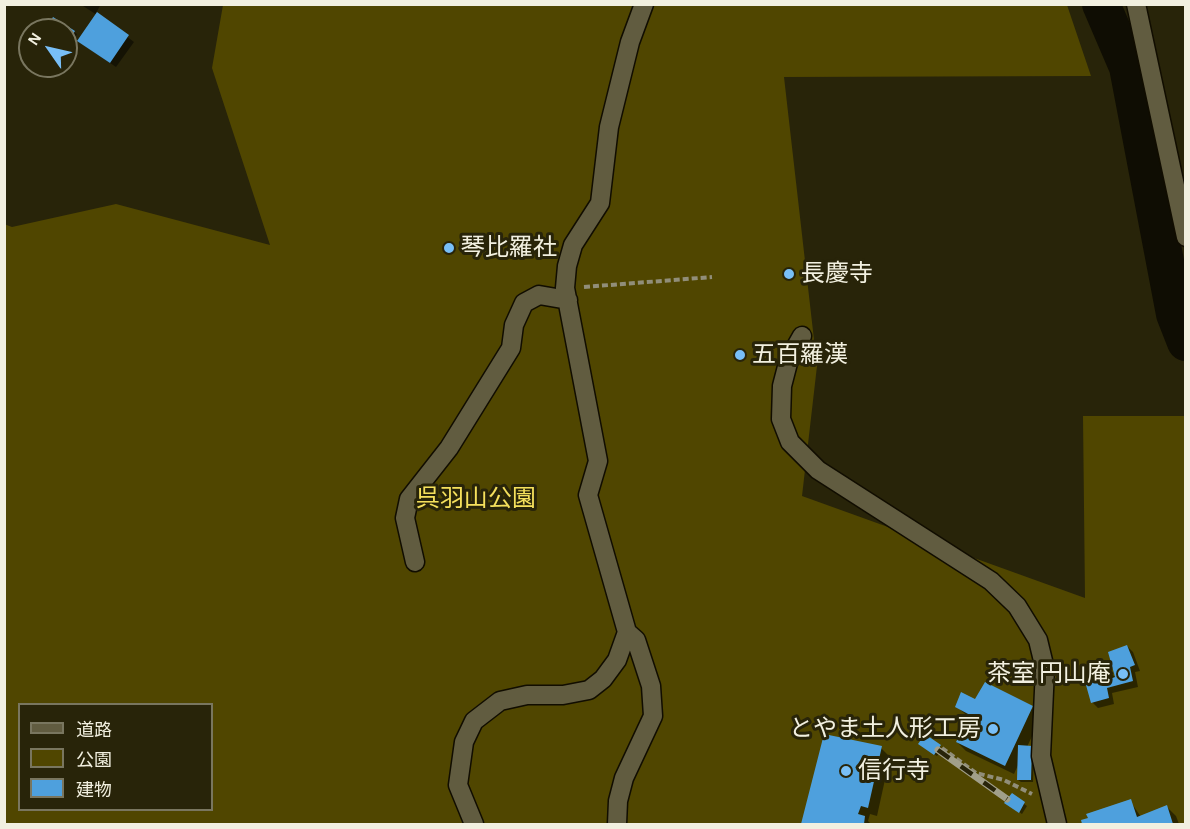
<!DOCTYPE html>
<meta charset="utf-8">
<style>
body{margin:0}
#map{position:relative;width:1190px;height:829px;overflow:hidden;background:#282409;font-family:"Alegreya Sans","Noto Sans JP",sans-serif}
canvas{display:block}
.frame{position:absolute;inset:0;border:6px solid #f2f0e0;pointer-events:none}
.legend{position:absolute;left:18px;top:703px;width:195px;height:108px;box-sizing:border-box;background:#282409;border:2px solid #79765f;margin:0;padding:8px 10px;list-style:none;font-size:18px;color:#f2f0e0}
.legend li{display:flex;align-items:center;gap:12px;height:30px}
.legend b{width:30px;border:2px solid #79765f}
.north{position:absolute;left:18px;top:18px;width:60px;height:60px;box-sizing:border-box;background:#282409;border:2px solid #79765f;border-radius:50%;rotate:304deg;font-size:16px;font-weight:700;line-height:24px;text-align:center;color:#f2f0e0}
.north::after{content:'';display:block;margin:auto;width:21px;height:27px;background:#78bff7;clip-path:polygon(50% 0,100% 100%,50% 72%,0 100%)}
</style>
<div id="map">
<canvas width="1190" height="829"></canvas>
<div class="frame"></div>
<ul class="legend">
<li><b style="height:8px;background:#615c40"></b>道路</li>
<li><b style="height:16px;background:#504600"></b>公園</li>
<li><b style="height:16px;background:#4ea0dd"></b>建物</li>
</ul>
<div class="north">N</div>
</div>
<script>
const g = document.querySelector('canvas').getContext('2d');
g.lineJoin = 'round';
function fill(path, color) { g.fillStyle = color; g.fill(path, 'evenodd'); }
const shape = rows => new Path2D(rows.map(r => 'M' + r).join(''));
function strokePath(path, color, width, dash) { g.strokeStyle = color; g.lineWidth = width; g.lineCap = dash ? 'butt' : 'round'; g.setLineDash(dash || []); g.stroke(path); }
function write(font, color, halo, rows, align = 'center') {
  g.font = font + ' "Alegreya Sans","Noto Sans JP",sans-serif'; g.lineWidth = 6; g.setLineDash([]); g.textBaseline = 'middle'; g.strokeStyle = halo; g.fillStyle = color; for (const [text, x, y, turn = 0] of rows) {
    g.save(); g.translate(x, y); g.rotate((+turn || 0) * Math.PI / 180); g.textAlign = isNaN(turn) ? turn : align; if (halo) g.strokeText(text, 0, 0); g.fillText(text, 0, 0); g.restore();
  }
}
fill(shape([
 [223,5,1067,5,1091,76,784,77,817,366,802,496,1085,598,1083,416,1185,416,1185,824,5,824,4,224,12,227,116,204,270,245,212,68],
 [20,704,212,704,212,810,20,810]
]), '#504600');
fill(shape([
 [80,4,101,4,96,13,134,42,116,67,85,46,97,15],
 [53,19,77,34,72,42,66,38,66,30,52,30,49,27],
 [1127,646,1133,652,1140,671,1135,672,1138,687,1112,693,1114,704,1098,708,1092,702,1108,672,1117,678],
 [985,684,1032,708,1041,717,1027,747,1034,750,1033,782,1021,782,1018,780,1019,763,1014,774,966,751,957,742,970,718,957,707,975,701],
 [825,736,881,748,890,757,877,816,870,814,868,821,871,824,802,824],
 [922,746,940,746,942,749,937,756],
 [1012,795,1027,806,1022,814,1009,805],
 [1130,801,1141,817,1167,807,1176,816,1179,824,1084,824,1083,821]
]), '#0007');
strokePath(shape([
 [1101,4,1128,67,1175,314,1186,342]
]), '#0f0d03', 38);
fill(shape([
 [97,12,129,35,110,63,77,41],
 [53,17,75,31,69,41,66,39,66,30,47,27],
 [1127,645,1135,665,1130,667,1133,681,1107,688,1109,698,1091,703,1084,678,1108,671,1110,679,1115,677,1108,652],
 [985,682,1033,706,1005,766,956,742,970,715,955,707,961,692,975,699],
 [824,734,882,746,868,808,861,806,858,814,865,816,864,824,801,824],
 [925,734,941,745,934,755,918,744],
 [1018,745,1032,746,1031,780,1017,780],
 [1012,793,1025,802,1019,813,1004,803],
 [1131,799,1137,817,1167,805,1173,824,1082,824,1081,820,1088,818,1086,814]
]), '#4ea0dd');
const minor = shape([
 [1136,4,1186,237],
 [802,336,789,359,782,386,781,419,790,442,818,470,991,581,1017,606,1038,640,1045,669,1041,756,1057,824],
 [415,562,405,518,409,499,449,448,511,348,514,325,524,303,539,295,568,300],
 [474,824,458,785,464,742,474,721,500,701,527,695,563,695,589,690,603,679,617,660,627,632,588,495,598,461,565,288,567,266,573,245,600,203,609,127,630,42,644,4],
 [617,824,618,801,624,778,653,716,651,686,636,640,627,632]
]);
strokePath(minor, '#110d00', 21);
strokePath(shape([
 [584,287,712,277],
 [942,748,976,773,1004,780,1032,794]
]), '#918e79', 4, [6, 3]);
strokePath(minor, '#615c40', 18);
const rail = shape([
 [938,750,1007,799]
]);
strokePath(rail, '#a19f8a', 7);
strokePath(rail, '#282409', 4.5, [14]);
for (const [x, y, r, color] of [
 [449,248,6,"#78bff7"],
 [789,274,6,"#78bff7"],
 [740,355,6,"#78bff7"],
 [1123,674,6,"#78bff7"],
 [993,729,6,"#78bff7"],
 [846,771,6,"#78bff7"]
]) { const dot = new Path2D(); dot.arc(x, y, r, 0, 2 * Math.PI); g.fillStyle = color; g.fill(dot); strokePath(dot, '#282409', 2); }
write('24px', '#f2f0e0', '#282409', [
 ["琴比羅社",461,248],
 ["長慶寺",801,274],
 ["五百羅漢",752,355],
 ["茶室 円山庵",1111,674,"right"],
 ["とやま土人形工房",981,729,"right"],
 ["信行寺",858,771]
], 'left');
write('24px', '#f5e05c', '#282409', [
 ["呉羽山公園",476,499]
]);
</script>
